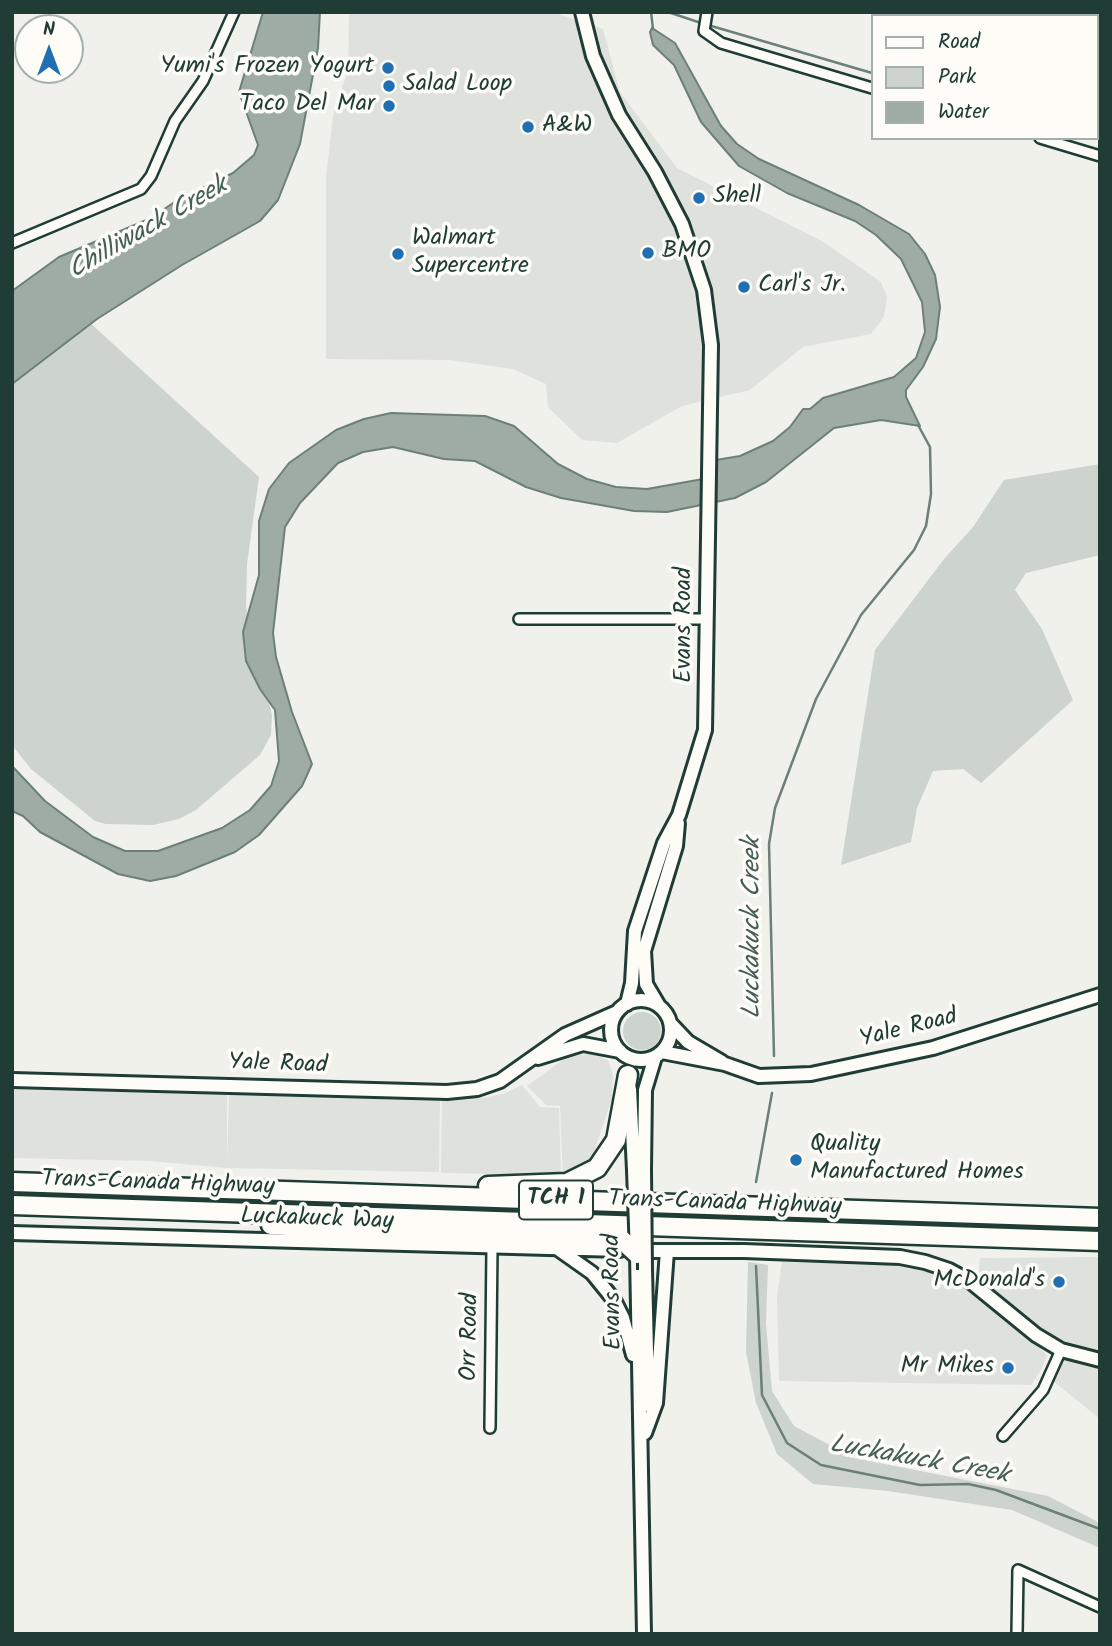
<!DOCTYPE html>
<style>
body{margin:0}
#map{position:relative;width:1112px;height:1646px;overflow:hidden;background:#f0f1eb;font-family:Kalam,sans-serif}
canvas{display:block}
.frame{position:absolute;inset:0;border:14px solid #1f3d34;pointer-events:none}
.legend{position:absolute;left:871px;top:14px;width:228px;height:126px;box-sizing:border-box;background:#fdfcf7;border:2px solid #a4b0a9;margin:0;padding:9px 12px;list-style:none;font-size:21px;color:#1f3d34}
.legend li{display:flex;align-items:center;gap:14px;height:35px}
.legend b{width:35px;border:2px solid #a4b0a9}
.north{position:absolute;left:14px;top:14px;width:70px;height:70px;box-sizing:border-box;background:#fdfcf7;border:2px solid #a4b0a9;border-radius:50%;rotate:0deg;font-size:19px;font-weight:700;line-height:28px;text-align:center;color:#1f3d34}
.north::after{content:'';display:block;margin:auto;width:24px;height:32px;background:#1f6fb2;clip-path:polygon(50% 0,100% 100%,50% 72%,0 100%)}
</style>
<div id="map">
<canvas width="1112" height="1646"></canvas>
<div class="frame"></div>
<ul class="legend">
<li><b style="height:9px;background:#fdfcf7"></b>Road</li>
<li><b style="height:19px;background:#cdd3cd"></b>Park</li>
<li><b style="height:19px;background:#9faca4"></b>Water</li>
</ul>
<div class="north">N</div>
</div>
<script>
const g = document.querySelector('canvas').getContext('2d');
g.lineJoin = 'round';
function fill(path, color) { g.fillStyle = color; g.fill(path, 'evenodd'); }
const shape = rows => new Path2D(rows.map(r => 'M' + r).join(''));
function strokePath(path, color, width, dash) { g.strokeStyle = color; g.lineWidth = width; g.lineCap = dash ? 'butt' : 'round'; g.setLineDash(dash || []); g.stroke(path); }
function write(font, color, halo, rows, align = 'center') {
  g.font = font + ' Kalam,sans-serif'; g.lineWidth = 7; g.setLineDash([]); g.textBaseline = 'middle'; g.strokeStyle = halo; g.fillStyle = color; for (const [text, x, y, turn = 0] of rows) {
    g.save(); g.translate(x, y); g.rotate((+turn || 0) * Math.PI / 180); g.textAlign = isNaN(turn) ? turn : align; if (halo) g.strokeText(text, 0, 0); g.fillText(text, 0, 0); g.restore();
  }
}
fill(shape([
 [349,12,552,12,603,29,620,92,677,168,822,241,881,282,887,297,884,317,871,334,803,347,750,390,682,406,617,443,582,440,548,407,546,384,513,369,449,360,326,359,326,177,333,116,348,70],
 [592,1054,608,1060,613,1074,612,1098,592,1158,563,1177,560,1106,546,1105,527,1086,568,1056],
 [522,1085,540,1107,559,1108,561,1175,441,1173,442,1099,482,1098,503,1094],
 [12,1088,227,1095,227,1165,229,1095,440,1101,439,1172,226,1168,151,1161,12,1158],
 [1100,1257,1100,1351,1067,1345,1029,1320,978,1276,980,1258],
 [782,1262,915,1266,951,1278,1042,1350,1047,1355,1041,1370,1031,1385,779,1381,777,1296],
 [1063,1358,1100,1365,1100,1419,1052,1380]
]), '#dfe2dc');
fill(shape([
 [88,321,259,477,247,564,246,607,272,715,271,735,260,755,196,810,179,819,153,825,106,824,95,821,31,769,12,745,12,373],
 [1100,464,1100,555,1026,573,1015,590,1042,629,1073,700,981,783,963,769,933,771,917,808,911,842,841,865,875,650,944,559,973,527,1004,480],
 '623 1031a19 19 0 1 1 38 0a19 19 0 1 1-38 0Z',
 [748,1262,768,1265,766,1324,772,1391,794,1426,854,1458,1048,1496,1100,1523,1100,1548,1012,1510,888,1491,813,1484,777,1454,756,1403,746,1352]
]), '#cdd3cd');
const water = shape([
 [263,12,320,12,318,48,300,144,278,200,260,221,182,265,97,319,12,384,12,291,59,257,151,218,176,201,233,173,254,155,258,145,239,92,263,12],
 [652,28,675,43,721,126,737,144,759,159,859,205,909,234,925,254,935,275,940,307,936,339,923,367,906,390,906,397,920,426,881,420,834,428,766,482,735,498,667,512,634,511,561,498,526,487,475,461,444,459,393,447,363,452,338,463,300,503,285,527,273,633,276,657,292,712,312,764,302,786,259,835,235,852,176,876,150,881,118,874,40,832,23,816,12,811,12,766,45,801,93,837,125,851,158,851,222,828,250,810,271,786,279,761,275,710,260,689,246,661,243,632,259,575,259,521,269,489,289,463,336,430,364,419,391,413,485,416,514,426,558,464,587,479,616,487,647,489,703,479,716,460,740,456,773,441,790,427,803,409,810,409,823,398,894,377,916,358,925,332,922,302,901,259,876,235,855,221,787,193,739,166,701,122,674,65,653,45,650,32,652,28]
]);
fill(water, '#9faca4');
strokePath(water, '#6c8077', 2);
strokePath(shape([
 [651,12,653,29],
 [668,12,701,23],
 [1048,12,1049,16],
 [708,25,872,73],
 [774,1056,769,844,775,808,816,699,861,615,914,550,926,526,931,494,930,447,918,425],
 [756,1182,772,1093],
 [756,1266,762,1395,787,1443,821,1465,920,1485,968,1484,996,1490,1100,1529]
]), '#6c8077', 2.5);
const street = shape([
 [707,12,704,31,721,43,872,88],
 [1040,138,1100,156],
 [12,243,141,189,151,176,175,121,203,81,234,12],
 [519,619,707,619],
 [490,1428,492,1247],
 [1003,1436,1043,1390,1061,1350],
 [1017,1634,1018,1570,1100,1607]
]);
const secondary = shape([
 [582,12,593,56,619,115,655,172,682,224,704,290,711,345,705,730,679,815,664,843,635,931,632,983,627,1004],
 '611 1030a30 30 0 1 1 60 0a30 30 0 1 1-60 0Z',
 [659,1006,646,984,644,951,676,846,678,823],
 [670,1023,688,1042,722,1062],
 [662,1052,725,1064,759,1076,811,1074,933,1048,1100,995],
 [538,1058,583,1044,620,1051],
 [12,1080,447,1092,477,1089,500,1081,565,1035,617,1012],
 [630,1089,634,1170],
 [644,1170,645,1090,655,1057],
 [12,1233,620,1250],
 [558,1249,592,1273,614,1300,623,1318,633,1355],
 [654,1251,744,1251,900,1257,925,1262,949,1270,971,1282,1036,1335,1061,1350,1100,1360],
 [637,1254,644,1634],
 [642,1407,648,1394,645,1270],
 [645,1433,656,1403,667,1251]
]);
const highway = shape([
 [12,1182,1100,1218],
 [488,1186,567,1183,597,1168,616,1140,628,1075],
 [12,1205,1100,1241],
 [271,1225,465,1237,634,1238]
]);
strokePath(street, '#1f3d34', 14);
strokePath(secondary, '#1f3d34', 18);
strokePath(highway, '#1f3d34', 23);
strokePath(street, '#fdfcf7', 9);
strokePath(secondary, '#fdfcf7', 12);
strokePath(highway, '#fdfcf7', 18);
const secondaryBridge = shape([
 [634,1170,637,1254],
 [644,1170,645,1270]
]);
const highwayBridge = shape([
 [621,1239,637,1254]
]);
strokePath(secondaryBridge, '#1f3d34', 18, []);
strokePath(highwayBridge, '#1f3d34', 23, []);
strokePath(secondaryBridge, '#fdfcf7', 12);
strokePath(highwayBridge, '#fdfcf7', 18);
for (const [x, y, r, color] of [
 [388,68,7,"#1f6fb2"],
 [389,86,7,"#1f6fb2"],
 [389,106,7,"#1f6fb2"],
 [528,127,7,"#1f6fb2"],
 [699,198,7,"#1f6fb2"],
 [648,253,7,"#1f6fb2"],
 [398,254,7,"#1f6fb2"],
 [744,287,7,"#1f6fb2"],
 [796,1160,7,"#1f6fb2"],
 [1059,1282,7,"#1f6fb2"],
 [1008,1368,7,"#1f6fb2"]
]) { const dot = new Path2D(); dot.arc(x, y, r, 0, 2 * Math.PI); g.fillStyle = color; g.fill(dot); strokePath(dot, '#fdfcf7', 2.5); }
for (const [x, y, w] of [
 [556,1200,74]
]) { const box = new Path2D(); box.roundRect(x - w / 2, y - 19.5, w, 39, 5); g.fillStyle = '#fdfcf7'; g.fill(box); strokePath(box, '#1f3d34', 2); }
write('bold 23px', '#1f3d34', null, [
 ["TCH 1",556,1200]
]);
write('24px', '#1f3d34', '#fdfcf7', [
 ["Yumi's Frozen Yogurt",374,68,"right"],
 ["Salad Loop",403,86],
 ["Taco Del Mar",375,106,"right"],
 ["A&W",542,127],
 ["Shell",713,198],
 ["Walmart",412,240],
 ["Supercentre",412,268],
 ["BMO",662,253],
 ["Carl's Jr.",758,287],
 ["Quality",810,1146],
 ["Manufactured Homes",810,1174],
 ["McDonald's",1045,1282,"right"],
 ["Mr Mikes",994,1368,"right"]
], 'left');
write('24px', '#1f3d34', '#fdfcf7', [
 ["Evans Road",686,625,-90],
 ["Yale Road",909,1030,-14],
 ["Yale Road",278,1066,2],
 ["Trans-Canada Highway",158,1185,2],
 ["Trans-Canada Highway",725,1205,2],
 ["Luckakuck Way",317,1221,2],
 ["Evans Road",615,1292,-91],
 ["Orr Road",472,1337,-89]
]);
write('italic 26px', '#455e56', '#fdfcf7', [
 ["Chilliwack Creek",149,230,-30],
 ["Luckakuck Creek",755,928,-90],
 ["Luckakuck Creek",919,1462,10]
]);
</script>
